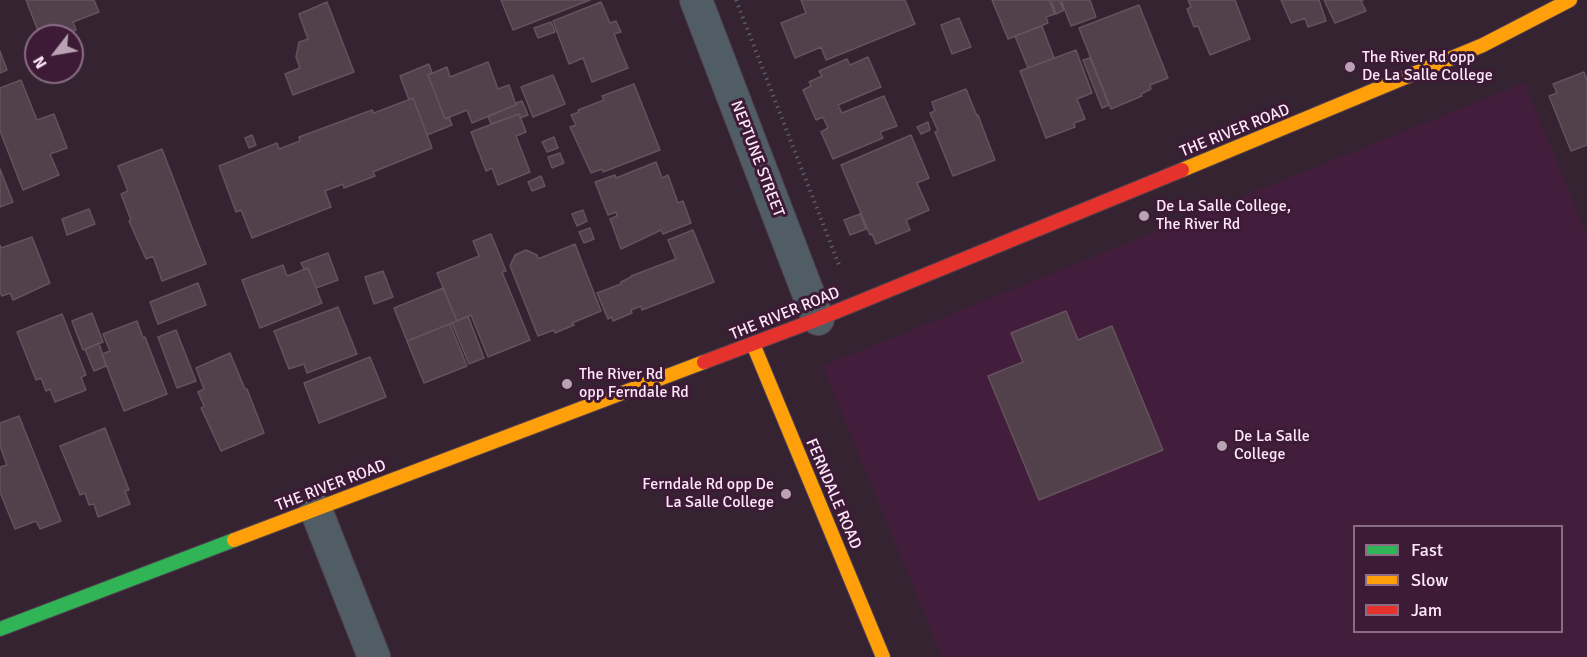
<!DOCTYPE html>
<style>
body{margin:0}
#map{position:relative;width:1587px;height:657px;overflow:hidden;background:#352332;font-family:Signika,sans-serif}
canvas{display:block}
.legend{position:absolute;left:1353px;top:525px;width:210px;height:108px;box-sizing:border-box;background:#3d1b37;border:2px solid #8a6d85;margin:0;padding:8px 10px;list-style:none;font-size:18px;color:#fee7f9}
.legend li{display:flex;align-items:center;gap:12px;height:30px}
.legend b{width:30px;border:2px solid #8a6d85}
.north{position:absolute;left:24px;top:24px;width:60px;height:60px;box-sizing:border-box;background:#3d1b37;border:2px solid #8a6d85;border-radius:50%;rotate:239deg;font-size:16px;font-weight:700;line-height:24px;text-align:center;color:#fee7f9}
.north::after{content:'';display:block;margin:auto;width:21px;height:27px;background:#b8a2b3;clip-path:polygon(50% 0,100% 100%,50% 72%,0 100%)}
</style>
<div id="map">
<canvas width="1587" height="657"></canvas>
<ul class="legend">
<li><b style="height:8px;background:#30b455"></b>Fast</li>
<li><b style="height:8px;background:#ff9f0a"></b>Slow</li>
<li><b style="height:8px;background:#e5322d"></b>Jam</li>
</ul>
<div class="north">N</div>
</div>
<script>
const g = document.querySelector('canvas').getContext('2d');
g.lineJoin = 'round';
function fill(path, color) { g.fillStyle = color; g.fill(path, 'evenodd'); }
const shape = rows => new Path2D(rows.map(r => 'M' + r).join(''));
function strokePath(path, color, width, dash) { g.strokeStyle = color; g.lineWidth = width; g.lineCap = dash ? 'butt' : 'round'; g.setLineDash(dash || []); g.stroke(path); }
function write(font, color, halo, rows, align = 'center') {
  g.font = font + ' Signika,sans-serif'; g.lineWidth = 6; g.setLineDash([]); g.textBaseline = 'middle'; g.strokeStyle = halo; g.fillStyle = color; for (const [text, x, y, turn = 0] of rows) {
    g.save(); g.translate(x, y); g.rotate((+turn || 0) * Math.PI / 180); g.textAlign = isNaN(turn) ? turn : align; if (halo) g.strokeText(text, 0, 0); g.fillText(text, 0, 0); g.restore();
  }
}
fill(shape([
 [1524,83,1587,236,1587,657,942,657,823,366],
 [1354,526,1562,526,1562,632,1354,632]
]), '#431e3c');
const building = shape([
 [26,0,94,0,99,12,73,22,76,30,61,36,40,36,26,0],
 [501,0,590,0,513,30,501,0],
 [801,0,905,0,915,24,826,60,821,47,795,58,781,23,806,13,801,0],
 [992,0,1049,0,1055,14,1046,17,1048,23,1008,39,992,0],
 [1051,0,1059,0,1064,10,1056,14,1051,0],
 [1061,0,1090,0,1096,17,1071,26,1061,0],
 [1188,0,1235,0,1250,39,1210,55,1198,26,1194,27,1187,9,1191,7,1188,0],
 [1281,0,1319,0,1326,21,1308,27,1305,18,1291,23,1281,0],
 [1324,0,1363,0,1361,1,1366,11,1335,23,1324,0],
 [327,2,354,72,293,95,285,74,300,68,296,57,299,42,308,39,299,14,327,2],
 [601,2,610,23,616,21,621,32,614,34,628,68,592,82,583,58,569,64,553,21,601,2],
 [1139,5,1168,78,1150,85,1151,89,1141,94,1142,96,1111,109,1079,28,1139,5],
 [959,18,971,47,952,54,941,25,959,18],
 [551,22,555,32,538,38,534,28,551,22],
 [1042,26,1054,58,1028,68,1015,36,1042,26],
 [1076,50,1092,93,1077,99,1085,119,1074,123,1075,127,1046,138,1020,71,1076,50],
 [0,51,7,70,0,73,0,51],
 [868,57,881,87,838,105,842,113,884,96,897,126,880,132,883,138,833,159,821,132,828,128,823,117,816,120,803,90,811,86,809,82,822,76,819,71,847,59,850,65,868,57],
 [1090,58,1109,105,1102,108,1083,60,1090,58],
 [488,62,498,89,509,85,516,105,472,123,467,110,445,119,428,75,447,67,450,77,488,62],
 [429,64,432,73,428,75,445,119,449,117,452,125,427,135,413,98,409,100,400,76,429,64],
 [1584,72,1587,80,1587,145,1571,151,1549,96,1557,93,1553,84,1584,72],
 [553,75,565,104,533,117,521,87,553,75],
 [21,80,37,120,54,114,67,148,50,154,59,175,23,190,0,131,0,88,21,80],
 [634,84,660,150,603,172,602,169,591,173,570,127,576,125,571,115,579,112,578,110,604,100,602,96,634,84],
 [966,89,977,116,978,115,995,160,953,176,935,132,938,131,930,113,935,111,932,102,966,89],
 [413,98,432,148,373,172,375,176,344,188,343,184,325,191,331,207,252,238,241,210,236,212,219,166,277,143,279,149,300,141,299,137,372,110,374,113,413,98],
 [522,101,528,115,520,118,519,114,491,124,488,116,516,105,516,103,522,101],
 [519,114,526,132,516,136,530,172,498,185,492,168,486,171,471,132,519,114],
 [928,122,930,130,921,134,917,127,928,122],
 [252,135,256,145,249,148,245,138,252,135],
 [911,135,929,178,917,183,929,210,906,220,910,230,876,244,872,234,870,235,841,165,911,135],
 [554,137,558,148,547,152,542,142,554,137],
 [162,149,206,264,162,281,153,256,146,259,129,221,131,220,121,194,128,191,118,166,162,149],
 [560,153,564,163,552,168,548,157,560,153],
 [656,162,662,178,668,175,678,203,683,201,691,223,663,234,661,230,621,249,610,219,617,216,616,212,608,215,595,182,615,175,616,178,656,162],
 [0,169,13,202,0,207,0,169],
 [541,176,545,186,532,191,528,182,541,176],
 [89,209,95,224,67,235,62,219,89,209],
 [583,210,587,221,577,226,572,214,583,210],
 [860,214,866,229,850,235,844,220,860,214],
 [590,228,594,239,584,243,579,232,590,228],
 [693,230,714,282,642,310,641,306,631,310,632,313,613,321,612,317,608,319,597,293,621,284,621,282,631,277,631,276,676,259,668,240,693,230],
 [491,234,506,271,502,272,530,340,488,357,471,315,457,321,437,273,479,256,473,241,491,234],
 [32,237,50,283,13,300,10,293,2,296,0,292,0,245,1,248,32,237],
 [575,244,601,311,572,323,574,325,555,333,554,330,538,336,510,266,515,255,526,250,537,255,538,259,575,244],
 [328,253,338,280,316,288,308,268,304,269,301,263,328,253],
 [283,265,287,276,308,268,322,303,260,328,242,280,283,265],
 [383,271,393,297,374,304,365,277,383,271],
 [198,283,206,305,158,324,150,302,198,283],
 [443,288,457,321,407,341,394,308,443,288],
 [338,307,357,354,307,373,304,364,289,369,274,331,338,307],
 [1066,311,1078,340,1112,326,1163,450,1039,500,988,376,1023,362,1011,333,1066,311],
 [92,313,103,342,83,350,72,321,92,313],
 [62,314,86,375,81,377,86,390,55,402,50,389,46,391,41,378,36,380,17,332,62,314],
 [468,316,484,358,469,364,452,323,468,316],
 [137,321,143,338,145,337,167,394,124,411,102,354,110,351,103,334,137,321],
 [450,324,467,366,424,383,407,341,450,324],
 [176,330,196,381,177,388,158,337,176,330],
 [99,343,106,366,94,371,85,349,99,343],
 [230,353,245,389,247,389,264,433,221,451,201,408,204,406,198,392,204,389,196,368,230,353],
 [370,357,386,397,319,423,304,383,370,357],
 [19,416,61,521,40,529,36,521,15,529,0,492,0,467,7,465,0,446,0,423,19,416],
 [105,428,129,490,125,491,130,504,98,517,94,504,89,505,85,493,80,495,60,446,105,428]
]);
fill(building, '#52414b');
strokePath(building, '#64525d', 1.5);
const street = shape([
 [696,0,818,319],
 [316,510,374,657]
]);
const fast = shape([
 [0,629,234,540]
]);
const slow = shape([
 [1182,170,1483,45,1570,0],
 [753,344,883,657],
 [234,540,704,362]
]);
const jam = shape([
 [704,362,818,319,1182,170]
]);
strokePath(street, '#4f404d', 34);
strokePath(fast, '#4f404d', 16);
strokePath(slow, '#4f404d', 16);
strokePath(jam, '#4f404d', 16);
strokePath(shape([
 [736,0,839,265]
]), '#585d64', 4, [1.5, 4.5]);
strokePath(street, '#505d64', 32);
strokePath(fast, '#30b455', 14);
strokePath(slow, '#ff9f0a', 14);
strokePath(jam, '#e5322d', 14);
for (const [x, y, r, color] of [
 [1350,67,6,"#b8a2b3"],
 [1144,216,6,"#b8a2b3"],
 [567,384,6,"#b8a2b3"],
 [1222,446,6,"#b8a2b3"],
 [786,494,6,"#b8a2b3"]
]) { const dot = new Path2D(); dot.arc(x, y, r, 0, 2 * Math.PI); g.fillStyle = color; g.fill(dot); strokePath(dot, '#3d1b37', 2); }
write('16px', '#fee7f9', '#3d1b37', [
 ["The River Rd opp",1362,58],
 ["De La Salle College",1362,76],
 ["De La Salle College,",1156,207],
 ["The River Rd",1156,225],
 ["The River Rd",579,375],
 ["opp Ferndale Rd",579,393],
 ["De La Salle",1234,437],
 ["College",1234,455],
 ["Ferndale Rd opp De",774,485,"right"],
 ["La Salle College",774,503,"right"]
], 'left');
write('16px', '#fee7f9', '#3d1b37', [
 ["THE RIVER ROAD",1235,131,-22],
 ["NEPTUNE STREET",757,159,69],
 ["THE RIVER ROAD",785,314,-22],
 ["THE RIVER ROAD",331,486,-21],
 ["FERNDALE ROAD",833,494,67]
]);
</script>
